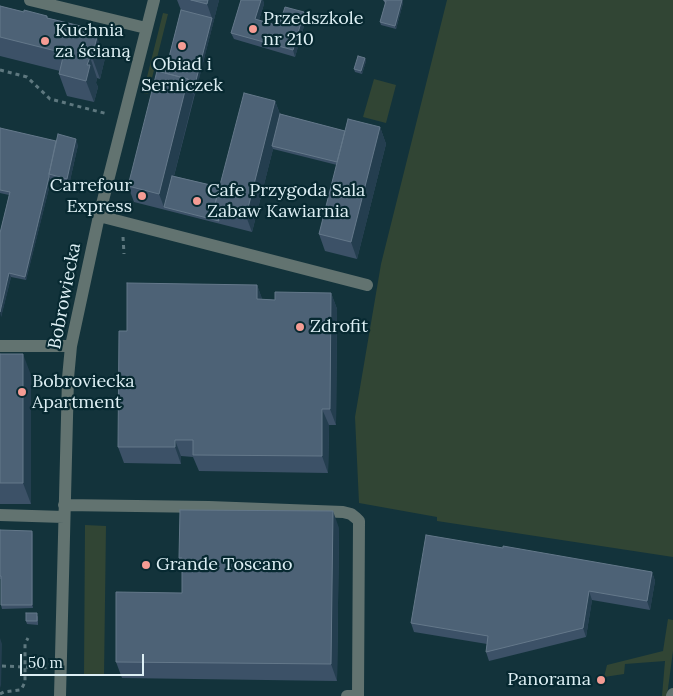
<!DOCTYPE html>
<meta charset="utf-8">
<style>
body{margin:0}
#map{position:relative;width:673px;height:696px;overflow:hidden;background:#13333b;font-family:Lora,serif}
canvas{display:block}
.scale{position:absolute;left:20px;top:654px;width:124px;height:22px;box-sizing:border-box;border:2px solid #ddeff4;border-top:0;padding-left:6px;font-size:15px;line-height:18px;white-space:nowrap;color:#ddeff4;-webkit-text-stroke:4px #072931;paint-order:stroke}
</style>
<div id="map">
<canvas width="673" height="696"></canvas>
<div class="scale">50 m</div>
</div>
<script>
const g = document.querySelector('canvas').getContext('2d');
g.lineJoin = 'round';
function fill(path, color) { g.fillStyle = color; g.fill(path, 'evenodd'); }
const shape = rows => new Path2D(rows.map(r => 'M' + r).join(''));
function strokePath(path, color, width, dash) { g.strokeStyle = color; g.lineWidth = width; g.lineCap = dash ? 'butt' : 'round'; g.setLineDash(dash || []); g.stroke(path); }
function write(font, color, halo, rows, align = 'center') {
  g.font = font + ' Lora,serif'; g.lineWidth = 4.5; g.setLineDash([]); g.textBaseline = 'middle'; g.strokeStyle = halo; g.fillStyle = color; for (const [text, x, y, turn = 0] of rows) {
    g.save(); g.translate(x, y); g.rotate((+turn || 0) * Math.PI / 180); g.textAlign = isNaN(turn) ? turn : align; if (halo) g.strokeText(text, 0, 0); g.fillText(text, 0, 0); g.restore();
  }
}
fill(shape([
 [447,0,673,0,673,557,437,521,437,517,359,503,355,417,381,264],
 [163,13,168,14,148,94,143,93],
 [374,79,396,85,386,123,363,117],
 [85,525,106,526,104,676,84,676],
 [668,619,673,620,673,651,667,696,662,696,665,661,625,664,624,674,604,677,607,665,663,651]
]), '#314534');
strokePath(shape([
 [0,70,27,77,50,99,108,114],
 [123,237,124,254],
 [82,378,90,379],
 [2,666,45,668,45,671],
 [0,694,4,692,20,690,22,688,25,682,25,644,28,638]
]), '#5e787f', 3, [4, 4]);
strokePath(shape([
 [30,0,146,28],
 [99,216,367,285],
 [0,346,71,346],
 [64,505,209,507,343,512,351,514,356,518,359,521,358,696,347,696],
 [0,515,64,517],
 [60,696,68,378,71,346,99,216,154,0],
 [672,696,673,694]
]), '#627370', 12);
fill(shape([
 [177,0,219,0,174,176,219,187,275,101,280,114,345,131,380,127,386,144,357,259,325,251,319,234,337,165,273,149,252,232,134,202,128,186,165,73,181,10],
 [241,0,263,0,264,4,259,20,279,26,304,12,306,19,295,57,234,39,231,33],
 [402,0,403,3,396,29,381,25,380,22,385,4,384,1],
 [0,6,93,29,105,58,100,79,97,78,96,83,98,87,94,102,67,96,59,74,60,71,0,56],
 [365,58,366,61,362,74,355,72,354,69],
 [0,128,56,141,78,145,69,185,51,180,26,280,11,277,1,317,0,233,9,195,0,193],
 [257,285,262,299,275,300,331,293,337,309,336,425,329,425,328,473,199,471,193,457,181,456,181,464,124,463,118,447,127,331],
 [0,354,31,375,31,504,0,504],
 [339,528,337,681,122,678,116,662,182,593,182,566,179,558],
 [0,530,33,534,33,608,2,609,1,605,1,579,0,579],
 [503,548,652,572,655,581,650,610,592,600,586,637,489,661,486,652,487,644,414,632,411,623],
 [38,616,38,625,27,624,26,621]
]), '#3c5167');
fill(shape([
 [208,0,219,0,195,95,193,92,212,18,207,4],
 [261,0,263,0,264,4,257,26,255,19],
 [402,0,403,3,396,29,395,26],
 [304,12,306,19,295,57,293,50],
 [93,29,97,38,97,37,105,58,100,79,92,57,92,35],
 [90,57,97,78,96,83,98,87,94,102,86,81,87,65],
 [365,58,366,61,362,74,361,71],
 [188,79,194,95,166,208,164,207,159,194],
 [275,101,281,117,272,146,273,149,252,232,246,216],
 [380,127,386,144,357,259,351,242],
 [76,139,78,145,69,185,67,179],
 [49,177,51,180,26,280,25,277],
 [9,273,11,277,1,317,0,312],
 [257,285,263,301,257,299],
 [331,293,337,309,336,425,330,409],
 [23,354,31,375,31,504,23,483],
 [322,409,329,425,328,473,322,456],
 [175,440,181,456,181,464,175,447],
 [333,511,339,528,337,681,331,664],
 [32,531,33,534,33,608,32,605],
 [652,572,655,581,650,610,647,601],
 [589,591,592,600,586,637,583,628],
 [0,638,2,644,1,688,0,685]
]), '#243e4f');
const building = shape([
 [191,0,208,0,207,4,191,0],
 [241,0,261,0,255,19,279,26,285,7,304,12,293,50,231,33,241,0],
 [384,0,402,0,395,26,380,22,386,1,384,1,384,0],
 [0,6,24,12,24,10,47,16,47,18,93,29,92,35,97,37,92,57,90,57,87,65,90,65,86,81,59,74,64,53,0,37,0,6],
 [181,10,212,18,193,92,188,79,165,73,181,10],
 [358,56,365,58,361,71,354,69,358,56],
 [157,71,188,79,159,194,128,186,157,71],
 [244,93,275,101,246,216,214,208,244,93],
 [280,114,345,131,337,162,272,146,280,114],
 [348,119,380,127,351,242,319,234,348,119],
 [0,128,56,141,49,174,49,177,25,277,9,273,0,312,0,233,10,192,0,190,0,128],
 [58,134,76,139,67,179,49,174,58,134],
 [172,176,219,187,214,208,219,221,164,207,172,176],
 [127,283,257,285,257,299,275,300,275,292,331,293,330,409,322,409,322,456,193,455,193,440,175,440,175,447,118,447,119,331,127,331,127,283],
 [0,354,23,354,23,483,0,483,0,354],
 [180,510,333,511,331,664,116,662,116,592,182,593,182,558,179,558,180,510],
 [0,530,32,531,32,605,1,605,1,576,0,576,0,530],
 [426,535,503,548,503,546,652,572,647,601,589,591,583,628,486,652,488,636,411,623,426,535],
 [26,613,37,613,37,621,26,621,26,613]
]);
fill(building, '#4d6276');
strokePath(building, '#64788a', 1);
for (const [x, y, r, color] of [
 [253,29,5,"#f59c94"],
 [45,41,5,"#f59c94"],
 [182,46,5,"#f59c94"],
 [142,196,5,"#f59c94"],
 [197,201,5,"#f59c94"],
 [300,327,5,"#f59c94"],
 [22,392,5,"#f59c94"],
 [146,565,5,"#f59c94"],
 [601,680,5,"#f59c94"]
]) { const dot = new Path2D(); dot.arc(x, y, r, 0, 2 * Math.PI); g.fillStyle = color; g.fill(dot); strokePath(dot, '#072931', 2); }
write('18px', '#ddeff4', '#072931', [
 ["Przedszkole",263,19],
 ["nr 210",263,40],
 ["Kuchnia",55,31],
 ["za ścianą",55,52],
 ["Obiad i",182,65,"center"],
 ["Serniczek",182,86,"center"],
 ["Carrefour",132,186,"right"],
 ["Express",132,207,"right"],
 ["Cafe Przygoda Sala",207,191],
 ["Zabaw Kawiarnia",207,212],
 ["Zdrofit",310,327],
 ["Bobroviecka",32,382],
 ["Apartment",32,403],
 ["Grande Toscano",156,565],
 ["Panorama",591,680,"right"]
], 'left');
write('18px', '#ddeff4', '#072931', [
 ["Bobrowiecka",65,296,-79]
]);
</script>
